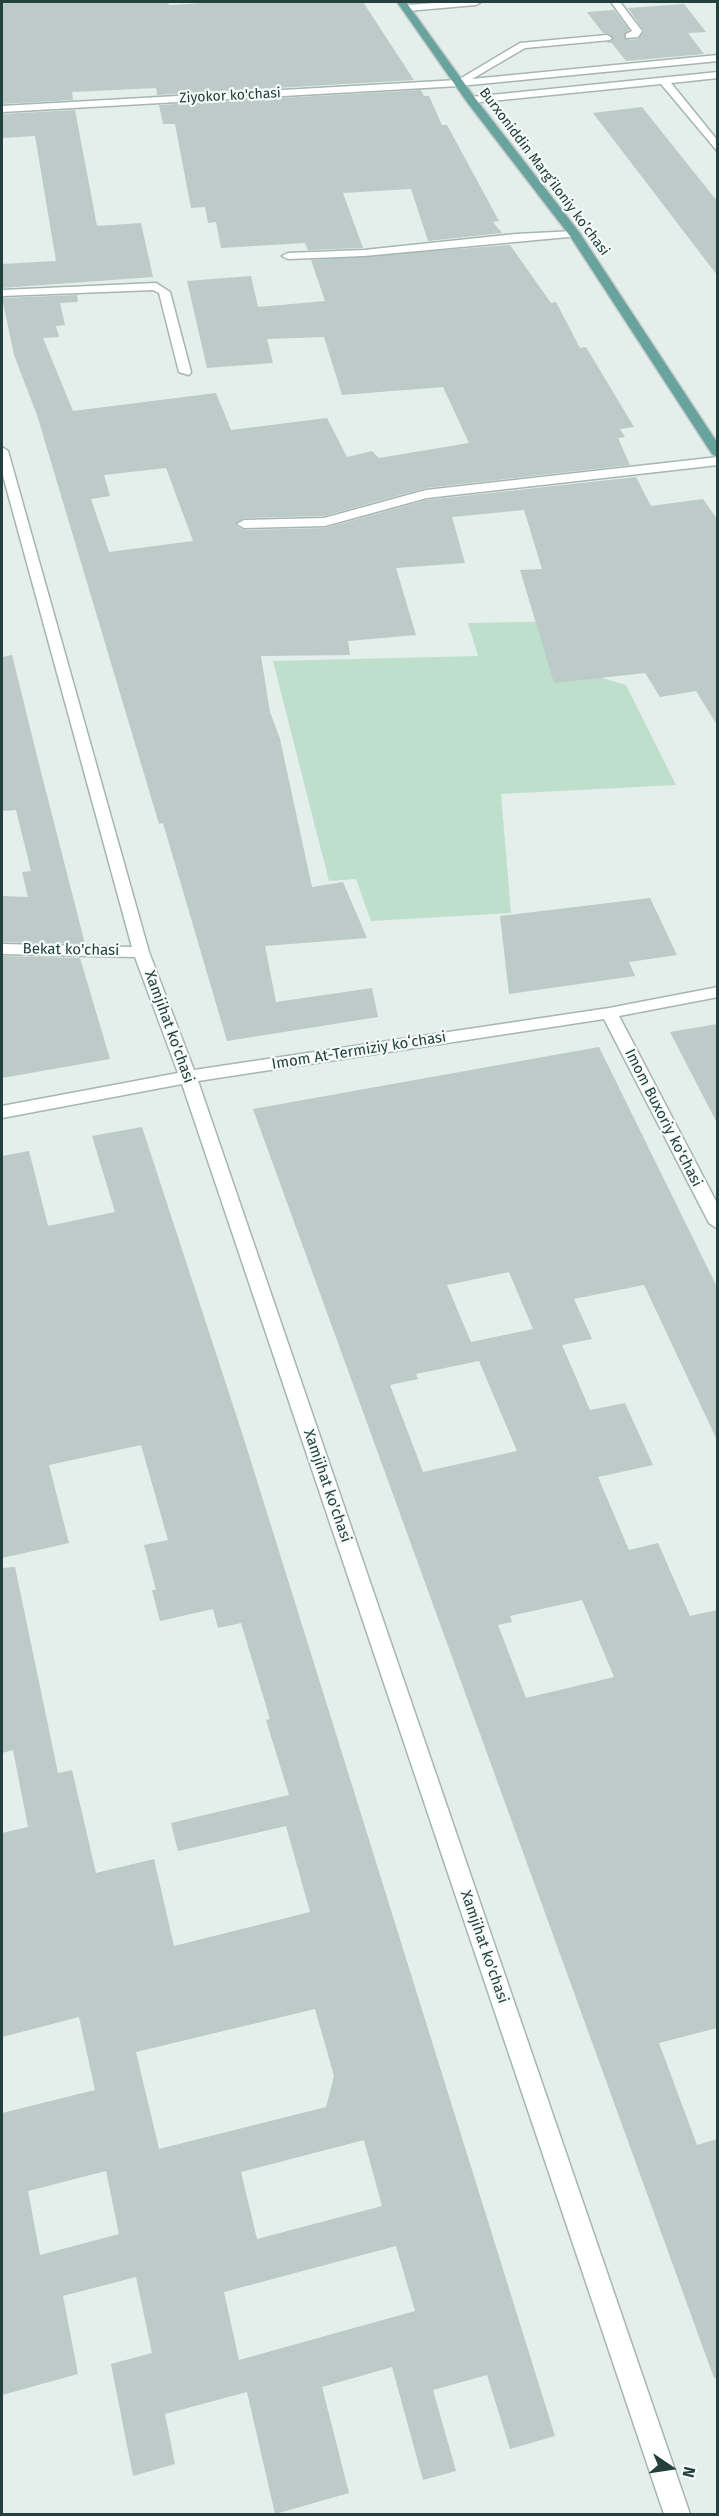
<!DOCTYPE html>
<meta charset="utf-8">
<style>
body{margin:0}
#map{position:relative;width:719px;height:2516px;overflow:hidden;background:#e4eeeb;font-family:"Fira Sans",sans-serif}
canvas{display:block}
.frame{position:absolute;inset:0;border:3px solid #23403c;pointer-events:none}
.north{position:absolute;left:641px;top:2438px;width:60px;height:60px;-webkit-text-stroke:4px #f5faf8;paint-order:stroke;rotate:103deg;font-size:16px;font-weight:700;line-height:24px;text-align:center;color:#23403c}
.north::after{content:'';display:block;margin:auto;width:21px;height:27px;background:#23403c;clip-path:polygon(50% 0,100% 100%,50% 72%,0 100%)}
</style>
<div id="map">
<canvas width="719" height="2516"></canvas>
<div class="frame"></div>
<div class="north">N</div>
</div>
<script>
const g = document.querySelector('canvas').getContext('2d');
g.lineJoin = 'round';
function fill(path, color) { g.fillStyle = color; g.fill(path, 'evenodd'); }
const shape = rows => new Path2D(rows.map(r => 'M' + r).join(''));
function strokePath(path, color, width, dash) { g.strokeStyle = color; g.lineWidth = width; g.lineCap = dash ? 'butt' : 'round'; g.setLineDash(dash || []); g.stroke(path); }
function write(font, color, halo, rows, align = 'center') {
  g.font = font + ' "Fira Sans",sans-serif'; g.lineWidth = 4.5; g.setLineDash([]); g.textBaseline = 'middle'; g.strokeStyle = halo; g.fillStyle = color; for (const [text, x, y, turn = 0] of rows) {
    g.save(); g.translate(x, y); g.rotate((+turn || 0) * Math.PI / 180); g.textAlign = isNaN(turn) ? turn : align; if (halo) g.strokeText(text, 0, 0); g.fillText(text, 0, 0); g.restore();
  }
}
fill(shape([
 [576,621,602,678,626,685,676,785,501,794,511,913,371,921,356,879,329,881,273,661,478,656,468,623]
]), '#bddfcb');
fill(shape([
 [2,2,168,2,169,5,221,2,363,2,414,80,157,95,156,88,72,92,73,100,2,104],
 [684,4,706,32,688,33,704,54,626,61,611,42,613,36,603,33,587,12,614,10,629,30,624,34,626,40,638,39,644,31,628,8],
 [421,90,424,96,429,96,442,125,447,125,499,221,493,222,502,233,428,241,411,189,343,193,363,248,308,250,305,243,221,248,216,222,208,223,205,207,191,208,175,124,163,124,159,105],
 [642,107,717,201,717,275,593,113],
 [75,110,97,226,141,223,153,277,2,288,2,264,56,261,35,136,2,138,2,114],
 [510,245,551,303,556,302,580,348,586,347,634,427,620,429,625,437,618,438,630,465,426,488,324,516,244,518,235,525,244,530,325,528,427,500,636,477,651,506,703,499,717,519,717,725,696,691,660,697,645,673,554,683,520,570,542,569,524,510,452,517,465,563,396,568,416,635,348,641,350,655,261,656,270,712,280,739,312,887,343,882,367,938,265,946,276,1002,372,988,378,1017,227,1041,163,823,159,824,37,415,14,355,2,298,77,295,78,302,60,303,65,325,56,326,59,337,43,338,73,411,216,393,231,430,327,418,347,457,372,451,379,458,469,443,443,387,342,395,324,337,267,339,273,363,207,368,187,281,251,276,258,307,325,301,311,260],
 [166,468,193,541,109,552,91,499,110,496,104,475],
 [12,655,39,764,85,944,2,942,2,896,28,897,22,872,31,871,16,810,2,811,2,657],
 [650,898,677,955,629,962,635,976,509,994,500,916],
 [2,956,80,958,110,1059,2,1078],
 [717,1024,717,1123,670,1032],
 [599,1047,717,1287,717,1440,644,1285,574,1299,592,1339,562,1345,590,1410,625,1403,653,1465,598,1477,629,1550,658,1543,690,1616,717,1610,717,2028,659,2043,697,2145,717,2139,717,2378,714,2378,253,1109],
 [509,1272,533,1329,471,1342,517,1451,423,1472,390,1385,418,1379,416,1374,479,1361,447,1285],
 [582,1600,614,1677,526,1698,498,1625,512,1622,510,1616],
 [142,1127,244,1439,555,2436,510,2449,487,2375,433,2390,456,2471,423,2480,392,2367,322,2387,349,2493,275,2514,247,2392,165,2414,175,2464,133,2476,111,2364,152,2353,136,2277,63,2296,78,2374,2,2395,2,2113,95,2090,79,2017,2,2037,2,1833,28,1827,13,1750,2,1753,2,1568,15,1567,58,1773,72,1770,96,1873,154,1859,174,1946,310,1912,286,1826,178,1851,171,1823,289,1795,266,1720,270,1719,241,1623,218,1628,213,1609,160,1621,152,1590,156,1590,144,1545,168,1540,141,1445,49,1465,69,1543,2,1558,2,1156,29,1151,48,1226,115,1212,92,1136],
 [315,2009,334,2076,326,2107,159,2149,136,2052],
 [364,2140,382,2206,257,2239,241,2172],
 [106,2171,119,2234,40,2255,28,2191],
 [396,2246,415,2311,239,2360,224,2292]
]), '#bccbc7');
strokePath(shape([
 [607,38,629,36]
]), '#bdcbc8', 10, [10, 5]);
const minor = shape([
 [449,2,481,2,476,5,407,11,402,8,407,5,449,2],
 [611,2,620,2,642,31,638,37,626,38,626,34,632,31,611,2],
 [607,35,612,38,610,40,525,48,472,79,718,55,718,61,459,86,2,112,2,106,458,80,520,43,607,35],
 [718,72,718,78,671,83,718,141,718,152,661,84,471,103,466,100,471,97,718,72],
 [575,231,581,234,579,236,364,256,288,259,282,256,288,253,364,250,516,234,575,231],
 [156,283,170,292,191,372,189,375,179,372,159,293,153,290,2,296,2,290,156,283],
 [2,447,8,451,149,952,194,1070,609,1008,718,987,718,997,619,1016,718,1205,718,1229,709,1223,604,1019,198,1081,690,2514,664,2514,182,1084,2,1118,2,1106,178,1073,135,957,2,954,2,944,132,947,2,472,2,447],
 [718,457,718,465,427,498,325,526,244,528,237,524,244,520,324,518,426,490,718,457]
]);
const major = shape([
 [397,2,406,2,475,98,579,232,718,444,718,458,712,454,570,236,467,102,397,2]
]);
strokePath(minor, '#a6b6b3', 3);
strokePath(major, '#c1cac8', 3);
fill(minor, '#fff');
fill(major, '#68a39d');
write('14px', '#23403c', '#f5faf8', [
 ["Ziyokor ko'chasi",230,96,-3],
 ["Burxoniddin Marg’iloniy ko’chasi",544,172,53]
]);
write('15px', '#23403c', '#f5faf8', [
 ["Bekat ko'chasi",71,950,1],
 ["Xamjihat ko'chasi",169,1027,70],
 ["Imom At-Termiziy koʻchasi",359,1051,-9],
 ["Imom Buxoriy ko'chasi",663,1118,63],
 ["Xamjihat ko'chasi",327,1486,71],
 ["Xamjihat ko'chasi",484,1947,71]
]);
</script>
